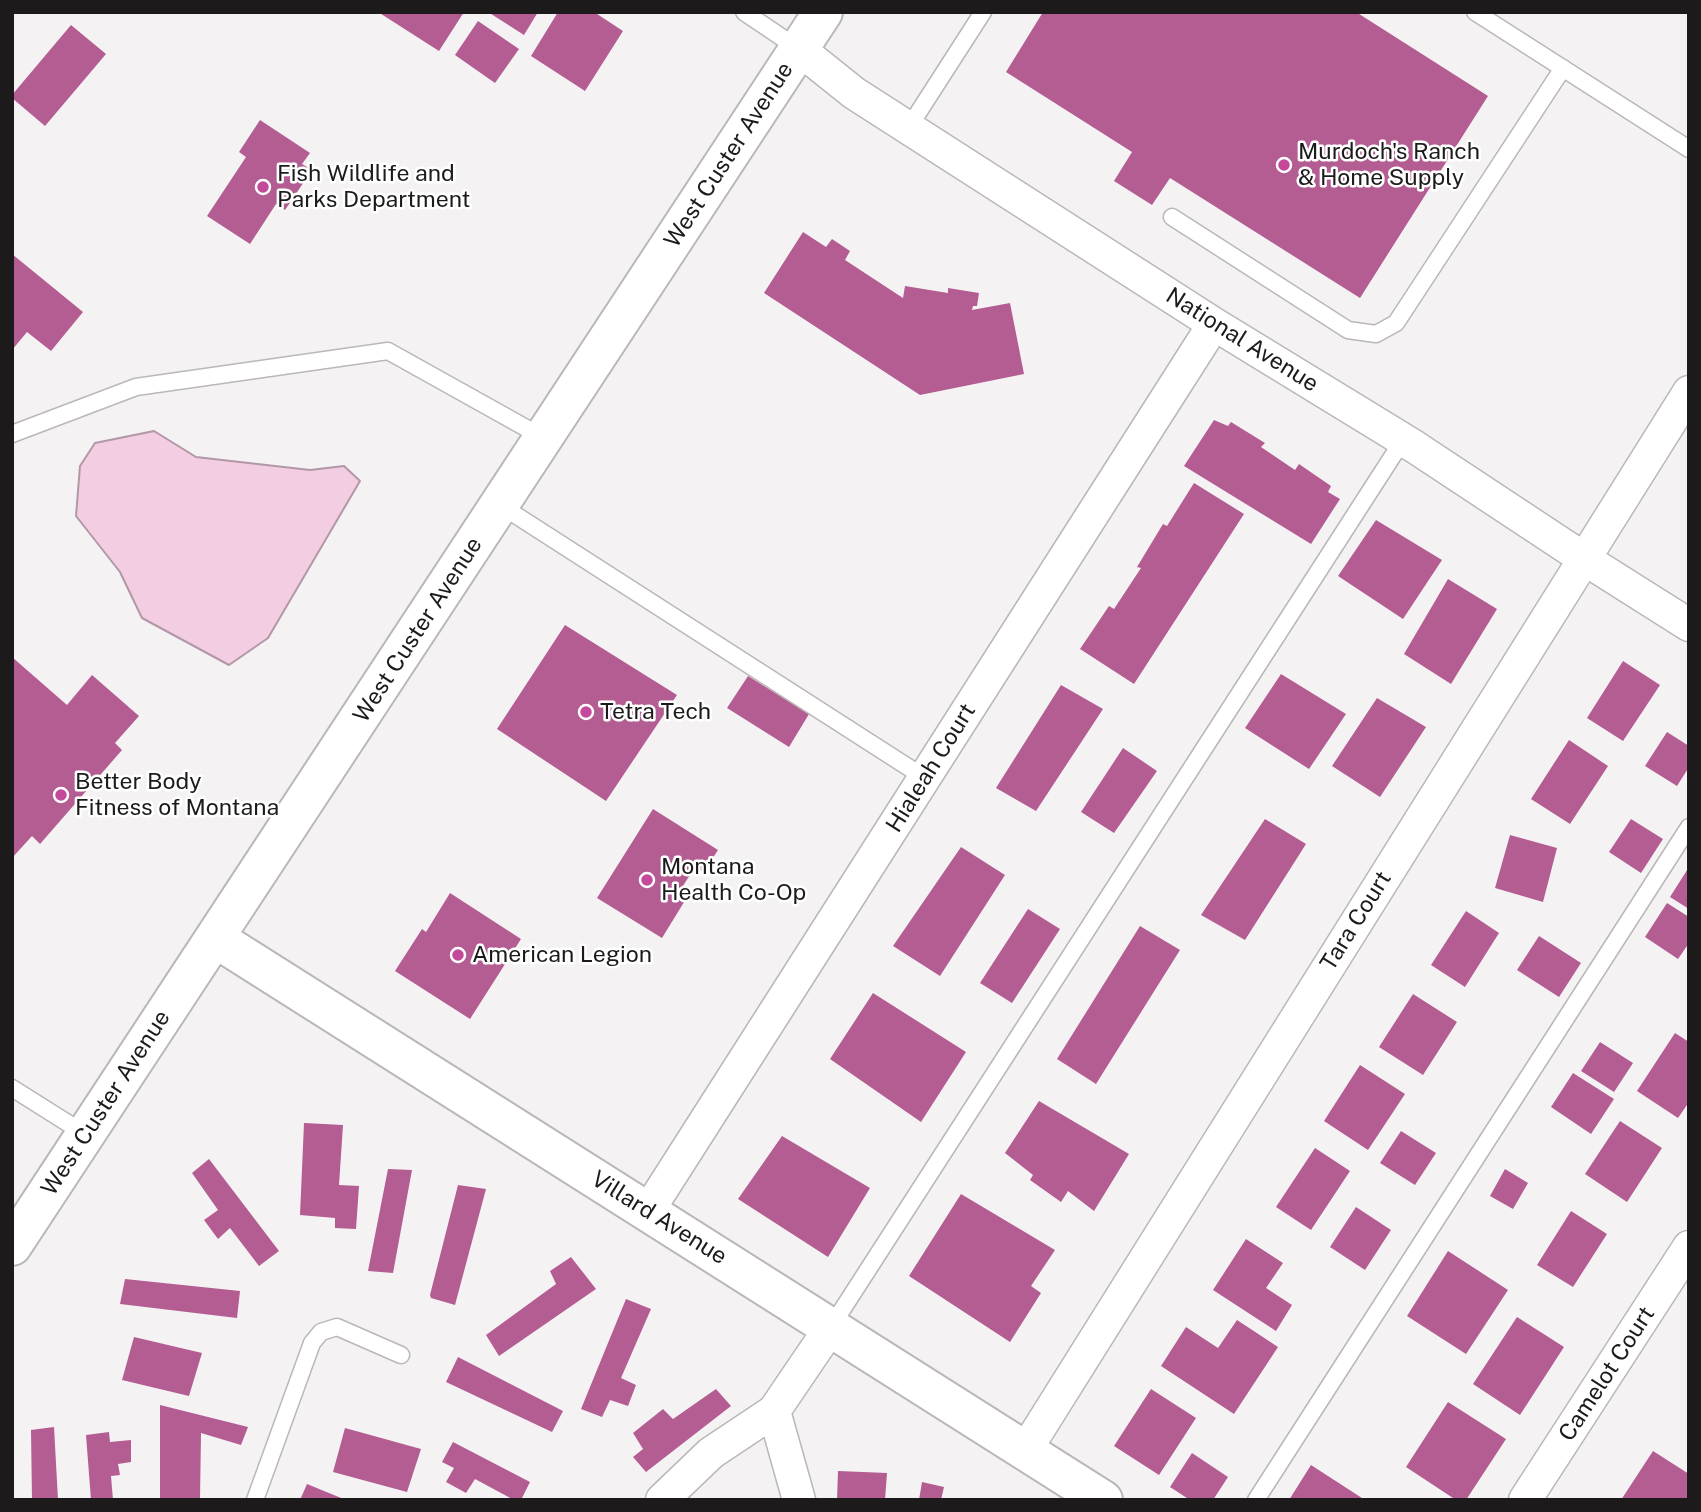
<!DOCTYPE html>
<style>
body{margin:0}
#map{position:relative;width:1701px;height:1512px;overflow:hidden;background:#f5f2f4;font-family:"Public Sans",sans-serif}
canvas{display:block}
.frame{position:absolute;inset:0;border:14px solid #1c1a1b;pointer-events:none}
</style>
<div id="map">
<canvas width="1701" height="1512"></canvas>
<div class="frame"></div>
</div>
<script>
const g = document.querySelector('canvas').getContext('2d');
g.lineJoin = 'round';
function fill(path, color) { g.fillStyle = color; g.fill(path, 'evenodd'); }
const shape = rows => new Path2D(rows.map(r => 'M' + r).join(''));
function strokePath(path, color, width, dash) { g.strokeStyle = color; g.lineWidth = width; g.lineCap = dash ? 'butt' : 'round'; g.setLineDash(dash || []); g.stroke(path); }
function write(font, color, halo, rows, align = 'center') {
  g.font = font + ' "Public Sans",sans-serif'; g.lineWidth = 5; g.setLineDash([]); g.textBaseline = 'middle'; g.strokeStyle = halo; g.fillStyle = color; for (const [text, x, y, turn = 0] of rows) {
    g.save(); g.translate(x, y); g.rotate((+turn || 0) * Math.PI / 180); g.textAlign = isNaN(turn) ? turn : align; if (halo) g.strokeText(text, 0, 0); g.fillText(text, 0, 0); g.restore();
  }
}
const water = shape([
 [154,431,196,457,310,470,344,466,360,481,268,638,229,665,142,618,120,572,76,516,80,466,95,443,154,431]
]);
fill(water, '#f3cde2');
strokePath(water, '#b297a6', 2);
fill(shape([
 [378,12,464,12,439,51],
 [488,12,538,12,524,35],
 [558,12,594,12,623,31,585,91,531,56],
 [1043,12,1356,12,1488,96,1360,298,1170,178,1152,205,1114,181,1132,152,1006,72],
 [478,21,519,49,495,83,455,55],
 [71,25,106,54,45,126,12,98,12,95],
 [260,120,310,153,302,164,312,170,285,210,276,204,250,244,207,216,246,157,239,152],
 [803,232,826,247,832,239,850,251,845,260,903,298,905,286,948,293,948,288,979,293,977,306,973,306,972,310,1010,303,1024,374,920,395,764,293],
 [12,254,83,312,51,351,27,332,12,350],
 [1214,420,1228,426,1231,422,1265,443,1261,447,1295,470,1299,464,1331,486,1328,492,1340,499,1311,544,1184,466],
 [1194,483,1244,514,1134,684,1080,649,1109,606,1114,609,1141,568,1137,567,1163,524,1167,526],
 [1376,520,1442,560,1403,619,1338,576],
 [1448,579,1497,609,1451,684,1404,654],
 [565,625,677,695,606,801,497,729],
 [12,657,67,705,92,675,139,716,115,743,122,750,40,844,32,836,12,858],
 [1623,661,1660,685,1623,741,1587,718],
 [1281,674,1346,714,1309,769,1245,728],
 [748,676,809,714,789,747,727,708],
 [1061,685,1103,709,1036,811,996,788],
 [1377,698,1426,727,1380,797,1332,766],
 [1667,732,1689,746,1689,767,1677,786,1645,766],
 [1569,740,1608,766,1570,824,1531,799],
 [1123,748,1157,771,1114,833,1081,812],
 [653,809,718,850,704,872,695,867,681,889,689,894,662,938,597,898],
 [1265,819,1306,844,1245,940,1201,915],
 [1631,819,1663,839,1641,873,1609,852],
 [1510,835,1557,848,1543,902,1495,888],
 [961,847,1005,875,940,976,893,946],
 [1689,867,1689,909,1670,897],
 [450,893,521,939,470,1019,395,971,422,929,426,932],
 [1667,903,1689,917,1689,943,1678,959,1645,937],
 [1028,909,1060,929,1012,1003,980,983],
 [1466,911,1499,933,1465,987,1431,965],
 [1140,926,1180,950,1096,1084,1057,1059],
 [1539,936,1581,963,1559,997,1517,970],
 [873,993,966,1052,921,1122,830,1059],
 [1413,994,1457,1022,1423,1075,1379,1047],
 [1675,1033,1689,1042,1689,1102,1678,1118,1637,1091],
 [1600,1042,1633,1063,1614,1092,1581,1071],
 [1360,1065,1405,1094,1368,1150,1324,1121],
 [1573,1073,1614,1099,1591,1134,1551,1107],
 [1039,1101,1129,1154,1094,1211,1068,1191,1061,1202,1030,1180,1033,1175,1005,1153],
 [1620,1121,1662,1148,1627,1202,1585,1174],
 [304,1123,343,1125,339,1185,359,1186,356,1229,335,1228,335,1218,300,1215],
 [1401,1131,1436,1153,1415,1185,1380,1163],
 [782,1136,870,1188,828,1257,738,1199],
 [1315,1148,1350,1171,1311,1230,1276,1207],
 [209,1159,279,1251,259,1266,230,1228,218,1239,204,1220,218,1210,192,1173],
 [388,1169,412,1170,393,1273,368,1271],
 [1505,1169,1528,1183,1513,1209,1490,1196],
 [458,1185,486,1189,455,1305,431,1298,430,1295],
 [961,1194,1055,1250,1031,1286,1041,1293,1010,1342,909,1276],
 [1356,1207,1391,1230,1365,1270,1330,1247],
 [1571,1211,1607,1234,1573,1287,1537,1265],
 [1246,1239,1283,1263,1266,1288,1292,1305,1276,1331,1213,1290],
 [1448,1251,1508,1290,1466,1354,1407,1316],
 [571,1257,596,1289,499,1356,486,1335,556,1284,550,1271],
 [125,1279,240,1291,237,1318,120,1304],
 [626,1299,651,1309,621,1378,636,1385,628,1406,610,1400,602,1417,581,1409],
 [1517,1317,1564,1347,1520,1415,1473,1384],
 [1237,1320,1278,1347,1234,1414,1161,1366,1186,1327,1218,1348],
 [134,1337,202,1353,189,1396,122,1380],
 [458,1357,563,1411,552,1432,446,1382],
 [716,1389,731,1406,646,1472,633,1457,643,1449,633,1433,663,1409,673,1419],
 [1151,1389,1196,1418,1159,1475,1114,1446],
 [1448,1402,1506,1439,1466,1500,1456,1500,1406,1467],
 [160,1405,248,1427,241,1445,201,1433,200,1499,160,1500],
 [54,1427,58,1500,32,1500,31,1430],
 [345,1428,421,1449,407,1492,333,1472],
 [109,1432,110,1442,131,1440,131,1462,118,1464,120,1475,111,1476,113,1500,91,1500,86,1435],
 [453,1442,530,1482,521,1500,514,1500,475,1479,466,1493,446,1482,454,1468,442,1462],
 [1653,1451,1689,1474,1689,1500,1621,1500],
 [1192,1453,1228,1477,1213,1500,1190,1500,1170,1487],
 [1311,1465,1365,1500,1289,1500],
 [838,1471,887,1473,885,1500,837,1500],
 [922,1482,944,1487,941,1500,919,1500],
 [307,1484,346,1500,300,1500]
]), '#b35d92');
const lane = shape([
 [744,12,799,49],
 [1475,12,1689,149],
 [909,127,983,12],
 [1172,217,1348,330,1376,334,1396,323,1563,68],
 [12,434,136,387,388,351,544,438],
 [500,505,925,778],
 [12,1088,85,1134],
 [831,1327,1403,440],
 [255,1500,312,1343,321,1332,337,1327,401,1355],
 [1256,1500,1689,827]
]);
const street = shape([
 [799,49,854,93,1214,324,1415,447,1583,558,1689,625],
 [648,1211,1214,324],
 [1025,1451,1689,392],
 [662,1500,711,1453,774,1411],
 [799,1500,774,1411,831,1327],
 [1525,1500,1689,1247]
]);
const secondary = shape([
 [215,938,1103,1500],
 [12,1246,823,12]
]);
strokePath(lane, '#bbb7b9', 19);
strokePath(street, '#bbb7b9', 35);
strokePath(secondary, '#bbb7b9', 42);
strokePath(lane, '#fff', 16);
strokePath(street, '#fff', 32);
strokePath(secondary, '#fff', 38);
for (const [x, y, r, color] of [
 [1284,165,7,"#c5499a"],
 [263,187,7,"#c5499a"],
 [586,712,7,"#c5499a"],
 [61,795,7,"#c5499a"],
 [647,880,7,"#c5499a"],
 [458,955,7,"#c5499a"]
]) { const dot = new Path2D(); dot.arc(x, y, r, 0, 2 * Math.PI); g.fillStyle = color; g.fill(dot); strokePath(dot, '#fff', 2.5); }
write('23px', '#1c1a1b', '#fff', [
 ["Murdoch's Ranch",1298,152],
 ["& Home Supply",1298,178],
 ["Fish Wildlife and",277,174],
 ["Parks Department",277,200],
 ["Tetra Tech",600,712],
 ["Better Body",75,782],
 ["Fitness of Montana",75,808],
 ["Montana",661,867],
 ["Health Co-Op",661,893],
 ["American Legion",472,955]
], 'left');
write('23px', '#1c1a1b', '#fff', [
 ["West Custer Avenue",729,155,-57],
 ["National Avenue",1242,340,32],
 ["West Custer Avenue",418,630,-57],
 ["Hialeah Court",931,768,-58],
 ["Tara Court",1356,921,-58],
 ["West Custer Avenue",106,1103,-57],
 ["Villard Avenue",659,1218,32],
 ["Camelot Court",1607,1374,-57]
]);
</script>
